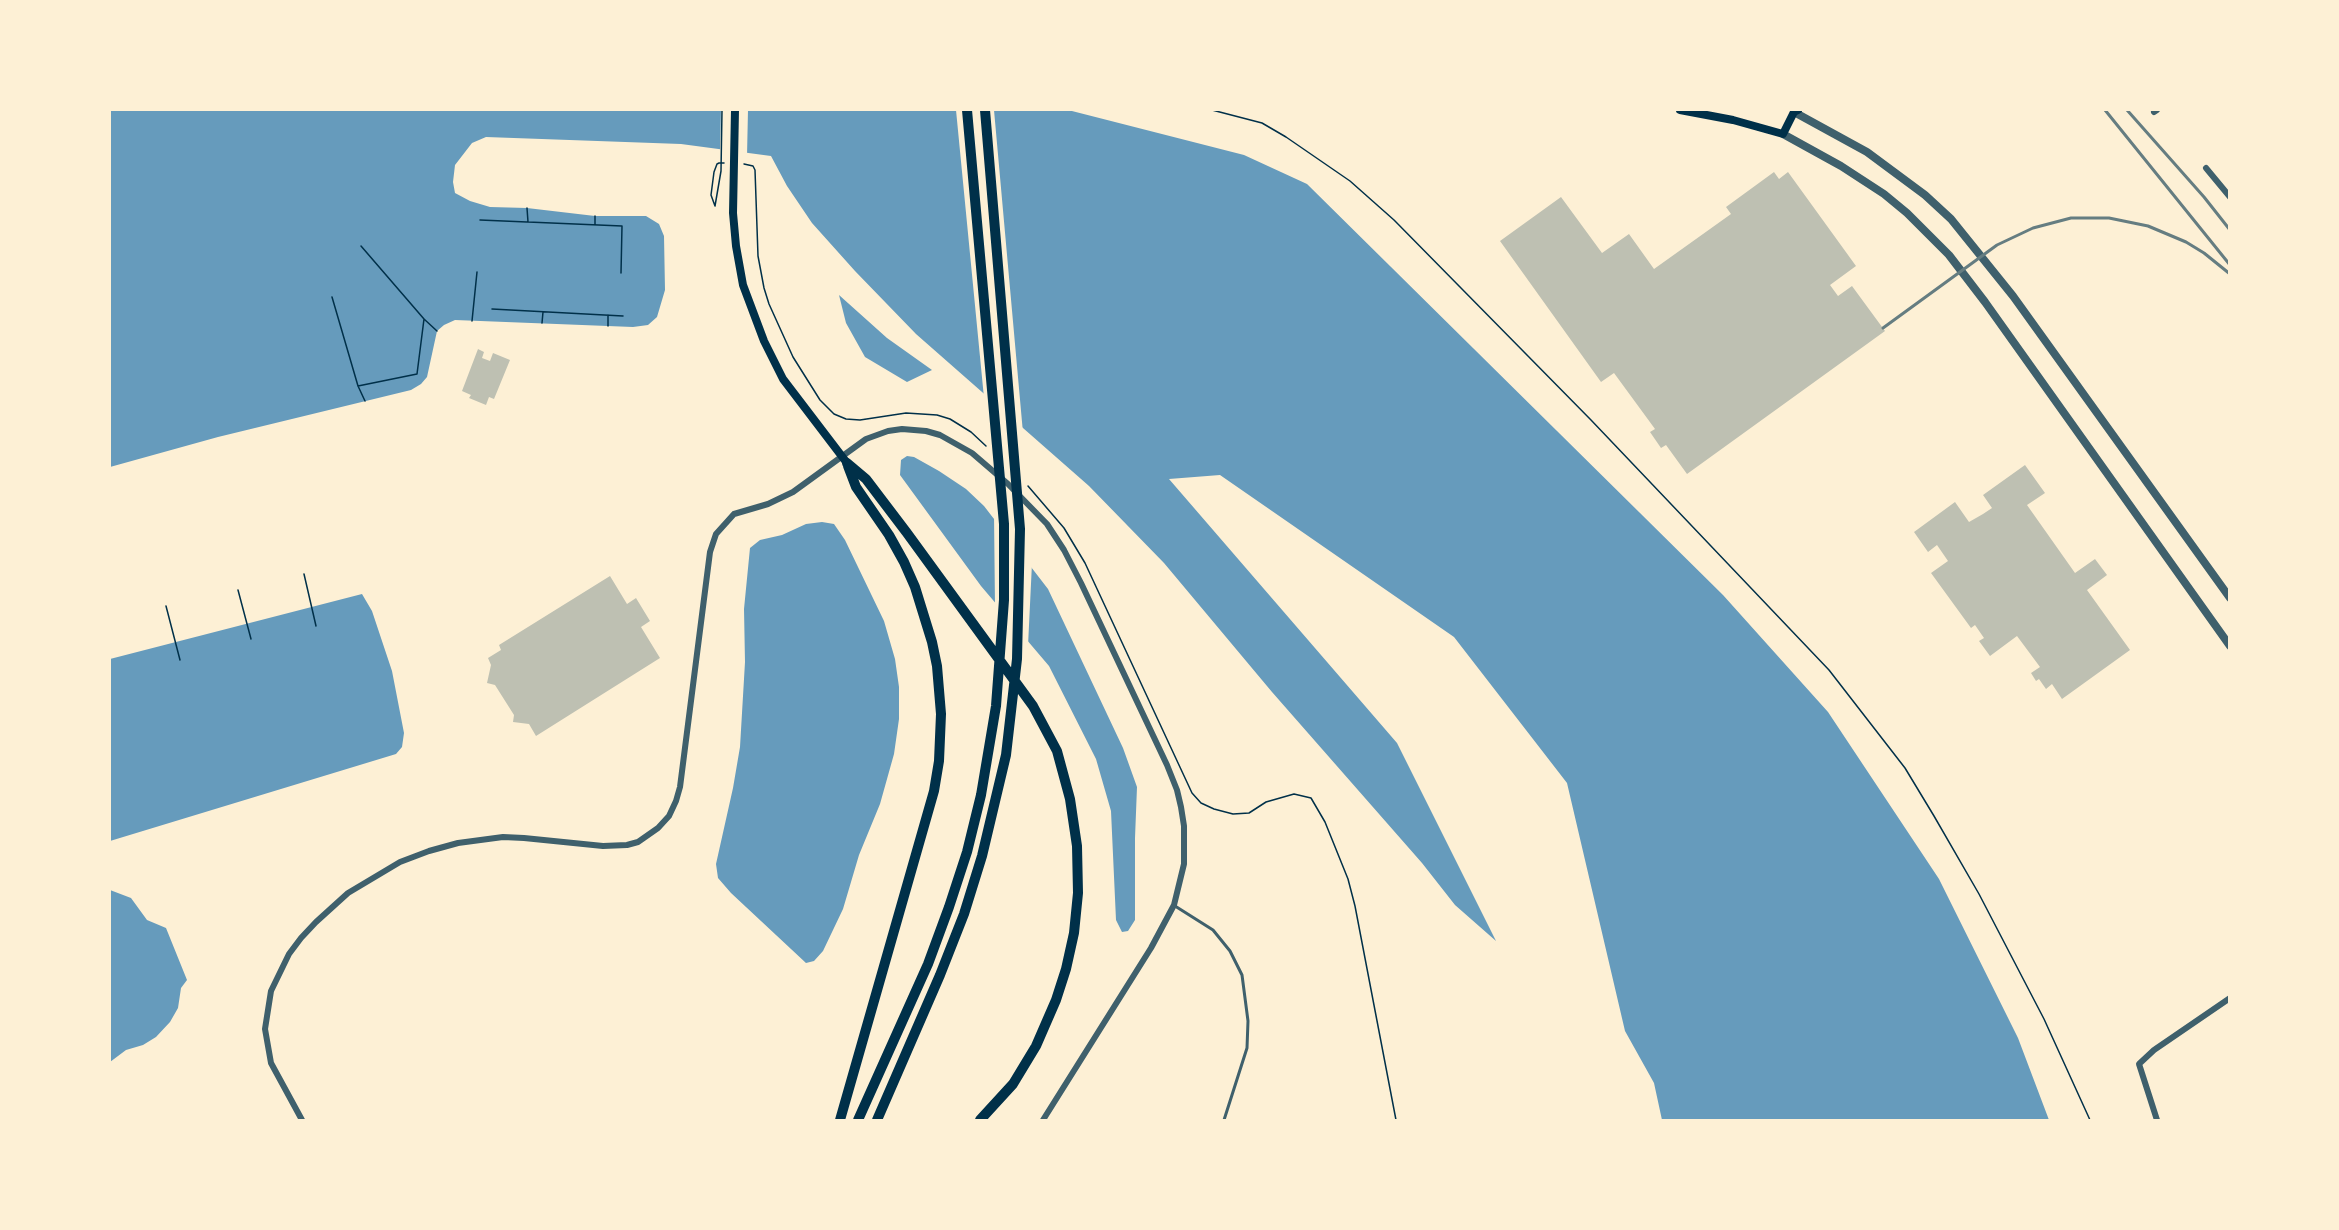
<!DOCTYPE html>
<style>
body{margin:0}
#map{position:relative;width:2339px;height:1230px;overflow:hidden;background:#fdf0d5;font-family:Rubik,sans-serif}
canvas{display:block}
.frame{position:absolute;inset:0;border:111px solid #fdf0d5;pointer-events:none}
</style>
<div id="map">
<canvas width="2339" height="1230"></canvas>
<div class="frame"></div>
</div>
<script>
const g = document.querySelector('canvas').getContext('2d');
g.lineJoin = 'round';
function fill(path, color) { g.fillStyle = color; g.fill(path, 'evenodd'); }
const shape = rows => new Path2D(rows.map(r => 'M' + r).join(''));
function strokePath(path, color, width, dash) { g.strokeStyle = color; g.lineWidth = width; g.lineCap = dash ? 'butt' : 'round'; g.setLineDash(dash || []); g.stroke(path); }
fill(shape([
 [110,110,1068,110,1244,155,1307,184,1723,595,1828,712,1939,879,2018,1038,2049,1120,1662,1120,1654,1083,1625,1031,1567,783,1454,637,1220,475,1169,479,1397,743,1496,941,1455,905,1422,863,1272,692,1164,563,1089,486,916,334,855,271,812,223,787,186,771,156,681,144,486,137,472,143,455,165,453,182,455,193,470,201,490,207,527,208,595,216,646,216,659,224,664,236,665,290,657,317,648,325,633,327,455,320,444,325,437,331,427,377,421,384,411,390,218,437,110,467],
 [839,295,887,338,932,370,907,382,865,357,846,323],
 [907,456,914,457,939,471,966,489,984,506,1048,589,1123,748,1137,787,1135,838,1135,920,1128,931,1122,932,1116,920,1111,811,1096,759,1049,666,981,586,900,475,901,460],
 [822,522,834,524,845,540,884,621,895,659,899,687,899,719,894,754,880,804,859,855,843,909,823,951,814,961,806,963,731,893,718,878,716,864,733,788,740,747,745,662,744,609,750,548,760,540,782,535,806,524],
 [362,594,372,611,392,671,404,733,402,747,396,754,110,841,110,659],
 [110,890,131,898,147,920,166,928,187,980,181,988,178,1008,170,1022,156,1037,143,1045,126,1050,110,1062]
]), '#669bbc');
fill(shape([
 [721,110,748,110,747,156,720,152],
 [956,110,994,110,1023,433,984,398],
 [994,514,1032,563,1028,646,995,607]
]), '#fdf0d5');
fill(shape([
 [1774,172,1779,179,1788,172,1856,266,1830,285,1838,296,1852,286,1885,331,1687,474,1666,445,1661,448,1650,432,1655,429,1614,373,1601,382,1500,241,1561,197,1602,253,1629,234,1654,269,1731,214,1726,207],
 [478,349,484,352,482,358,490,361,493,353,510,360,494,399,489,397,486,405,469,398,471,395,462,391],
 [2025,465,2045,493,2027,505,2075,573,2095,559,2107,575,2087,590,2130,650,2062,699,2052,684,2046,689,2039,679,2036,681,2031,673,2040,667,2017,636,1990,656,1979,641,1984,638,1975,625,1971,628,1931,573,1948,561,1937,545,1928,552,1914,532,1955,502,1969,522,1983,514,1992,508,1983,495],
 [610,576,627,604,636,598,650,621,641,627,660,658,536,736,529,724,513,722,514,715,495,685,487,683,491,665,488,658,501,650,499,645]
]), '#bec0b2');
strokePath(shape([
 [722,110,721,171,715,206,711,195,714,172,717,164,719,163,724,163],
 [1212,110,1262,123,1286,137,1350,181,1394,220,1591,420,1829,670,1905,768,1934,816,1979,894,2044,1019,2090,1120],
 [744,164,753,166,755,170,758,256,764,288,769,304,793,357,820,400,834,414,846,419,860,420,906,413,937,415,950,419,971,432,986,446],
 [527,208,528,222,622,226,621,273],
 [480,220,527,222],
 [595,224,595,216],
 [361,246,424,319,437,331],
 [332,297,358,386,365,401],
 [492,309,623,316],
 [472,321,477,272],
 [542,323,543,312],
 [608,326,608,315],
 [358,386,417,374,424,319],
 [1028,486,1064,528,1085,563,1192,793,1201,803,1214,809,1233,814,1249,813,1266,802,1294,794,1311,798,1325,822,1348,879,1355,906,1396,1120],
 [304,574,316,626],
 [238,590,251,639],
 [166,606,180,660]
]), '#003049', 1.5);
strokePath(shape([
 [1175,906,1213,930,1230,951,1242,975,1248,1021,1247,1048,1224,1120]
]), '#3f606c', 3);
strokePath(shape([
 [2154,112,2157,110],
 [2206,168,2230,197],
 [302,1120,271,1063,265,1029,271,991,289,954,301,938,316,922,348,893,400,862,429,851,458,843,503,837,524,838,603,846,627,845,638,842,658,828,669,816,676,801,680,787,710,552,716,534,734,514,768,504,793,492,866,439,888,431,902,429,926,431,940,435,972,453,1008,484,1047,524,1064,550,1081,583,1167,765,1177,790,1181,807,1184,826,1184,864,1174,905,1151,948,1043,1120],
 [2157,1120,2139,1064,2154,1050,2230,998]
]), '#3f606c', 6);
strokePath(shape([
 [1794,112,1867,152,1925,195,1951,219,2013,296,2230,598],
 [1783,134,1841,166,1884,194,1907,213,1949,255,1985,302,2230,646]
]), '#3f606c', 8);
strokePath(shape([
 [735,110,733,213,736,246,743,285,764,341,783,379,847,463],
 [1680,110,1733,120,1783,134,1794,112,1798,110]
]), '#003049', 8);
strokePath(shape([
 [847,463,866,479,907,533,1033,706,1057,751,1070,799,1077,846,1078,893,1074,933,1066,969,1056,1000,1036,1046,1013,1084,980,1120],
 [840,1120,934,791,939,761,941,714,937,666,932,642,915,587,904,562,889,535,856,487,848,466],
 [858,1120,928,964,949,907,967,852,981,795,996,706,1004,600,1004,524,967,110],
 [877,1120,940,975,964,914,982,856,1006,755,1017,659,1020,529,985,110]
]), '#003049', 10);
strokePath(shape([
 [2105,110,2230,265],
 [2127,110,2204,197,2230,230],
 [1883,328,1997,245,2033,228,2071,218,2109,218,2148,226,2186,242,2204,253,2230,274]
]), '#657d81', 3);
</script>
